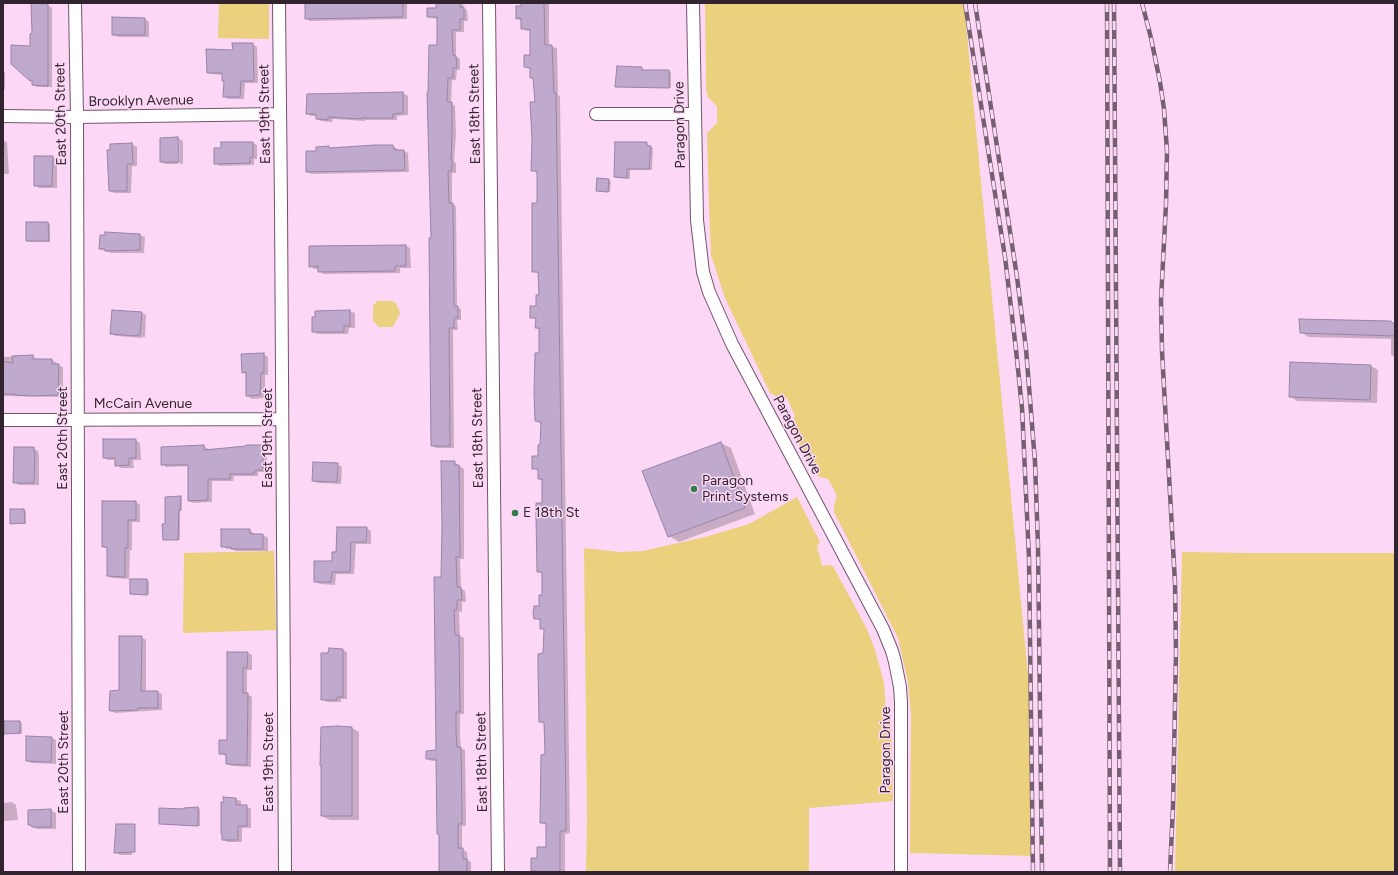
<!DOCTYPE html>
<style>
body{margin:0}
#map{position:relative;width:1398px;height:875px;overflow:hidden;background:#fcd8f6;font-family:Figtree,sans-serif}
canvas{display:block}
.frame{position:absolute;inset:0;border:4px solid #31242f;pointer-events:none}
</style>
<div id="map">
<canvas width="1398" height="875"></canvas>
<div class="frame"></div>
</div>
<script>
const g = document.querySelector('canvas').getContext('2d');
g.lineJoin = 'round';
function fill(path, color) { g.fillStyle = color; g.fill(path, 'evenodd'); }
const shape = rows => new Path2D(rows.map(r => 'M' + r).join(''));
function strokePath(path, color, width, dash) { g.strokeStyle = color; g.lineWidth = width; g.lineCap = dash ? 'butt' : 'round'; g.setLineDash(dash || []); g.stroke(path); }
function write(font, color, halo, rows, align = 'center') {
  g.font = font + ' Figtree,sans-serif'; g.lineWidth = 3; g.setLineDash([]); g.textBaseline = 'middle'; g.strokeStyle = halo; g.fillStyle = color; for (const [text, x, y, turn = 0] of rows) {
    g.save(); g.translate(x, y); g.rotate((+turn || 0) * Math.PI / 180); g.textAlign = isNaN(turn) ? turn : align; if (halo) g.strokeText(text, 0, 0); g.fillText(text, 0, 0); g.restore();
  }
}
fill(shape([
 [219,3,269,3,269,39,218,38],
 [705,3,964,3,1031,707,1033,856,910,853,911,714,908,682,898,638,834,512,834,505,837,496,833,488,828,479,820,477,813,472,796,439,791,425,795,416,787,398,780,398,770,393,725,298,711,255,709,205,707,133,717,123,717,106,708,97,706,90],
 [377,301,392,301,396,303,400,313,393,327,379,327,373,321,373,306],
 [797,497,820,542,817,546,822,566,829,565,833,566,867,629,875,650,884,683,886,715,891,715,893,801,809,808,809,872,586,872,587,818,584,548,620,552,643,551,705,537,749,524],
 [274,551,276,630,183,633,184,553],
 [1182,552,1253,553,1395,553,1395,872,1175,872]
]), '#ebd07e');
fill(shape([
 [306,3,407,3,407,19,310,21,306,18],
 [437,3,463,3,463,8,467,10,468,21,464,21,464,32,456,32,456,56,460,59,460,70,457,70,456,80,452,80,451,103,455,106,456,133,454,162,456,163,456,173,452,173,452,204,456,206,457,307,461,309,461,320,457,320,458,330,453,330,454,448,436,448,432,445,432,239,429,94,438,46,438,19,432,18,428,16,437,9],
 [522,3,549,3,549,46,557,48,558,95,560,96,570,833,565,834,565,872,535,872,532,870,547,848,547,825,541,823,546,755,544,724,540,721,545,631,541,628,541,621,535,618,540,607,543,596,542,574,538,571,543,481,539,479,539,471,533,468,539,457,541,446,542,424,536,421,540,354,540,330,536,328,537,320,531,317,537,307,540,296,540,274,533,271,538,204,538,173,532,170,536,103,535,80,531,77,531,69,525,66,531,56,531,31,526,31,522,28,521,21,517,18,522,7],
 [47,5,52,8,52,87,37,87,33,85,33,81,31,80,31,47,33,34],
 [145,19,149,22,149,37,118,37,113,35],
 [253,44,257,47,258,83,245,83,244,99,228,99,224,96,224,81,223,81,223,75,212,74,208,72,234,51],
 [641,68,643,71,669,71,671,72,671,88,618,87,616,86],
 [3,71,5,72,5,89,3,89],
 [403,93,408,96,408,115,397,116,397,120,365,120,365,121,333,119,332,122,321,121,317,118,317,116,311,116,307,114,308,95],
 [178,138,183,141,183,164,180,164,179,140,177,140,178,164,165,164,161,162,161,139],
 [3,140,7,142,9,174,3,174],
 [253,143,257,145,257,159,254,159,254,165,220,166,215,163],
 [646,143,653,148,652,170,630,170,630,179,618,178,615,177],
 [111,144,132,144,137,147,137,166,132,166,131,193,114,193,110,191],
 [393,146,398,149,398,151,404,151,408,153,409,172,312,174,307,172,317,152,328,147,331,148],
 [52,157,57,160,57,188,39,188,35,185],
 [598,179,611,181,610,192,597,190],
 [27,223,48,223,50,224,50,242,29,242,27,241],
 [140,235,145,237,144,253,111,253,100,249],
 [406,246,410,248,411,268,400,268,400,273,323,274,319,271,319,269,314,269,310,266],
 [350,311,355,313,355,328,349,328,348,334,318,334,313,332,316,312],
 [142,313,146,315,145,337,142,337,142,338,116,336,111,334],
 [1391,322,1395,324,1395,357,1391,355,1391,339,1308,337,1301,332],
 [263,354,268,357,268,375,265,375,265,398,252,399,247,396,247,375,243,372],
 [33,356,37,360,52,360,57,363,57,365,63,367,63,397,3,396,3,357],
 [1371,366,1378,370,1377,403,1297,401,1290,396],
 [136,440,140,443,141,460,133,460,134,468,121,468,116,465,116,460,108,460,104,458],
 [721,443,731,448,755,514,679,542,669,536,644,471],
 [204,446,208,449,208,450,261,446,265,448,265,451,267,452,267,472,258,472,258,476,234,476,233,481,212,481,212,502,193,503,189,501,189,466,166,467,162,464],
 [33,448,38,451,39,456,39,485,19,485,14,482],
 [454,462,464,469,464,559,460,559,461,588,465,591,466,602,462,602,462,612,459,612,460,636,464,638,464,714,460,714,460,736,461,748,465,750,466,816,466,826,462,826,462,849,467,852,468,860,471,862,471,872,440,872,440,834,437,761,432,761,427,759,437,751,442,578],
 [337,464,342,467,341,484,318,483,313,481],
 [180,497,182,498,182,511,180,511,180,540,166,540,164,539,166,525],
 [136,502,140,505,140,522,132,522,132,550,130,550,129,579,112,578,108,576,108,549,103,547],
 [24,510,26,511,26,524,13,524,11,523],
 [366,528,371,531,371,544,356,544,354,574,336,574,335,585,320,584,315,581,332,562,337,553],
 [249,530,254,533,254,535,263,535,268,538,268,551,236,551,232,549,227,549,222,546],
 [147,580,149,581,149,595,131,594],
 [141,637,146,640,146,692,157,692,162,694,162,710,115,713,110,710,120,691],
 [342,650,347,652,347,699,341,699,341,702,327,702,322,699],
 [228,653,247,653,252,655,252,670,247,670,247,694,252,697,251,767,232,766,227,764,227,756,220,754,228,741],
 [5,722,20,722,22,723,22,734,7,734,5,733],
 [352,728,359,732,359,820,330,820,322,816,322,766,321,765],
 [51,738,56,740,56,764,31,763,27,760],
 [236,799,241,801,241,806,246,806,251,809,251,828,242,828,242,842,228,842,223,840],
 [12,802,16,805,18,820,3,821,3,803],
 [198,808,200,809,200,826,162,824,185,810],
 [51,810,56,813,56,829,37,829,29,825],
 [132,827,132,855,120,855,115,852]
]), '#0003');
const building = shape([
 [31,3,48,4,48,86,32,85,32,80,30,81,11,64,11,45,30,46,30,34,32,33,31,3],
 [305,3,403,3,403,17,305,19,305,3],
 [436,3,460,3,460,7,464,7,464,19,460,19,460,30,452,30,453,55,456,56,457,68,453,68,453,78,448,78,447,102,452,102,452,131,451,160,452,160,452,171,448,171,449,203,453,203,454,306,458,306,458,318,454,318,454,328,449,328,450,446,431,446,429,238,431,238,427,93,428,93,429,45,437,45,437,17,427,17,427,8,436,8,436,3],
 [521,3,544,3,545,45,552,45,554,93,556,93,566,808,566,831,560,831,560,872,537,872,537,871,531,871,531,858,537,858,537,847,546,847,546,823,540,823,541,755,545,754,544,722,539,722,538,668,538,654,543,653,544,629,540,629,540,619,534,619,533,613,534,606,539,606,539,595,542,595,542,572,537,572,536,515,536,503,542,503,542,479,538,479,538,469,532,469,532,456,538,456,538,445,540,445,541,422,535,421,534,393,535,353,539,353,539,328,535,328,536,318,530,318,530,306,536,306,536,295,539,295,538,272,532,272,532,203,537,203,537,171,531,171,532,139,530,102,535,102,533,78,530,78,530,68,524,67,524,55,530,55,530,29,521,29,521,18,516,19,516,6,521,6,521,3],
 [112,17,145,18,145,35,112,35,112,17],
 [232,43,253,43,254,81,241,81,240,97,223,97,224,81,222,81,222,73,207,73,206,49,233,50,232,43],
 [617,66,642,67,642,70,669,70,669,88,615,87,617,66],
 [403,92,403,113,393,114,393,118,361,118,361,119,328,117,328,120,316,119,316,114,306,114,307,94,403,92],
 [178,137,179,162,160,162,160,138,178,137],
 [221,142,253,142,253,157,250,157,250,163,214,164,214,148,221,148,221,142],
 [615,142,647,142,647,146,651,146,649,169,627,169,627,178,614,177,615,142],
 [132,143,133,164,127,164,127,191,109,191,107,150,110,150,110,144,132,143],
 [375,145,393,145,394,150,404,150,405,170,306,172,306,151,316,151,316,147,329,146,329,148,375,145],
 [34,156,53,156,52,186,34,186,34,156],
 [597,178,609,179,608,192,596,191,597,178],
 [26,222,48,222,49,241,26,241,26,222],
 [105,232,140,234,140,250,105,251,105,249,99,249,100,235,105,235,105,232],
 [406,245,406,266,395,266,395,271,318,272,318,266,309,267,309,246,406,245],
 [112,310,142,312,140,335,137,335,137,336,110,334,112,310],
 [350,310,350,326,344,326,344,332,312,332,312,317,315,317,315,311,350,310],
 [1299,319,1391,321,1395,325,1395,336,1300,333,1299,319],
 [264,353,264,373,261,373,260,395,246,396,246,372,242,373,241,354,264,353],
 [33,355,33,359,52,359,52,364,59,364,58,395,32,396,15,395,15,394,3,394,3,361,13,363,12,356,33,355],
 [1290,362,1371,365,1370,400,1289,397,1290,362],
 [103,439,136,439,136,458,129,458,129,465,115,466,115,458,103,458,103,439],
 [721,442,745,508,668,537,642,471,721,442],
 [204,445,204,450,246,446,246,445,262,445,261,449,263,449,263,470,255,470,254,474,230,474,230,479,208,479,208,500,188,501,188,465,161,465,161,447,204,445],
 [14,447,34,447,34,453,35,453,34,483,13,483,14,447],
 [441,461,455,461,455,465,459,465,460,557,456,557,457,587,461,587,462,600,457,600,457,610,454,610,455,635,459,635,460,712,456,712,456,733,457,747,461,747,462,813,462,824,458,824,458,848,463,848,463,859,467,859,467,871,463,872,439,872,439,834,437,834,436,759,426,759,426,751,436,750,434,577,441,577,442,528,441,461],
 [313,462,338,463,337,482,312,481,313,462],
 [181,496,180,510,179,510,178,540,163,540,162,524,165,524,165,497,181,496],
 [102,501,136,501,136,520,128,520,128,548,125,548,125,577,107,576,107,547,102,547,102,501],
 [10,509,24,509,25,523,10,524,10,509],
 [337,527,367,527,366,542,351,542,350,572,332,572,331,582,314,582,314,561,332,561,332,552,336,552,337,527],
 [221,529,250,529,250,534,263,534,263,549,231,549,231,547,221,547,221,529],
 [130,579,147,579,147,595,130,594,130,579],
 [119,636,142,636,141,691,158,691,158,708,138,708,138,710,110,711,109,710,110,691,119,690,119,636],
 [329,648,343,649,343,697,337,697,337,700,321,700,321,653,328,653,329,648],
 [227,652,248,652,247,668,243,668,243,693,248,693,247,765,226,764,226,754,219,754,219,740,227,740,227,652],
 [4,721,20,721,20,733,4,734,4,721],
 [337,726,352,727,352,816,321,816,321,765,320,766,321,727,337,726],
 [26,736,52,737,51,762,26,761,26,736],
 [223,797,236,798,236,805,247,805,247,826,238,826,238,840,222,840,222,834,221,834,221,802,224,802,223,797],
 [198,807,198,826,159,824,159,808,184,809,184,808,198,807],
 [51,809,51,827,32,827,31,825,28,825,28,810,51,809],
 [116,824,135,824,135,852,114,853,116,824]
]);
fill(building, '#bfa9cd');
strokePath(building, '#9883a6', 1);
const minor = shape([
 [75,3,77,117,79,872],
 [279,3,281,207,285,872],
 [489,3,498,872],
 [693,3,697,220,703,272,709,292,732,344,883,629,892,651,895,662,900,687,901,703,901,872],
 [596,114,695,114],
 [3,116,77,117,280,114],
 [3,420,282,419]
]);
strokePath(minor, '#72546d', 14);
strokePath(minor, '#fff', 12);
const rail = shape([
 [965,3,1005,257,1016,350,1022,408,1029,558,1033,872],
 [975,3,1017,277,1026,349,1035,462,1038,546,1042,872],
 [1107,3,1110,872],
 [1114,3,1120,872],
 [1142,3,1151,38,1160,82,1164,109,1167,151,1166,204,1161,300,1162,351,1175,583,1176,653,1173,806,1170,872]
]);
strokePath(rail, '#756071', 4.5);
strokePath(rail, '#fcd8f6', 3, [9]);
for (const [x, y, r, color] of [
 [694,489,4,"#327d4b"],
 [515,513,4,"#327d4b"]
]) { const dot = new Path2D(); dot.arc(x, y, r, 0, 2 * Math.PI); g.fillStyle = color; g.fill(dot); strokePath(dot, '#fcd8f6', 1.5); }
write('14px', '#31242f', '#fcd8f6', [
 ["Brooklyn Avenue",141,101,-1],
 ["East 20th Street",61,114,-91],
 ["East 19th Street",265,114,-91],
 ["East 18th Street",475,114,-91],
 ["Paragon Drive",680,125,-91],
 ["McCain Avenue",143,404],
 ["Paragon Drive",797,435,62],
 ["East 20th Street",63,438,-90],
 ["East 19th Street",268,438,-90],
 ["East 18th Street",478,438,-91],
 ["Paragon Drive",886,750,-90],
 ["East 20th Street",64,762,-90],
 ["East 19th Street",269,762,-90],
 ["East 18th Street",482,762,-91]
]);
write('14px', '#31242f', '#fcd8f6', [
 ["Paragon",702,481],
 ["Print Systems",702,497],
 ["E 18th St",523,513]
], 'left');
</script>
